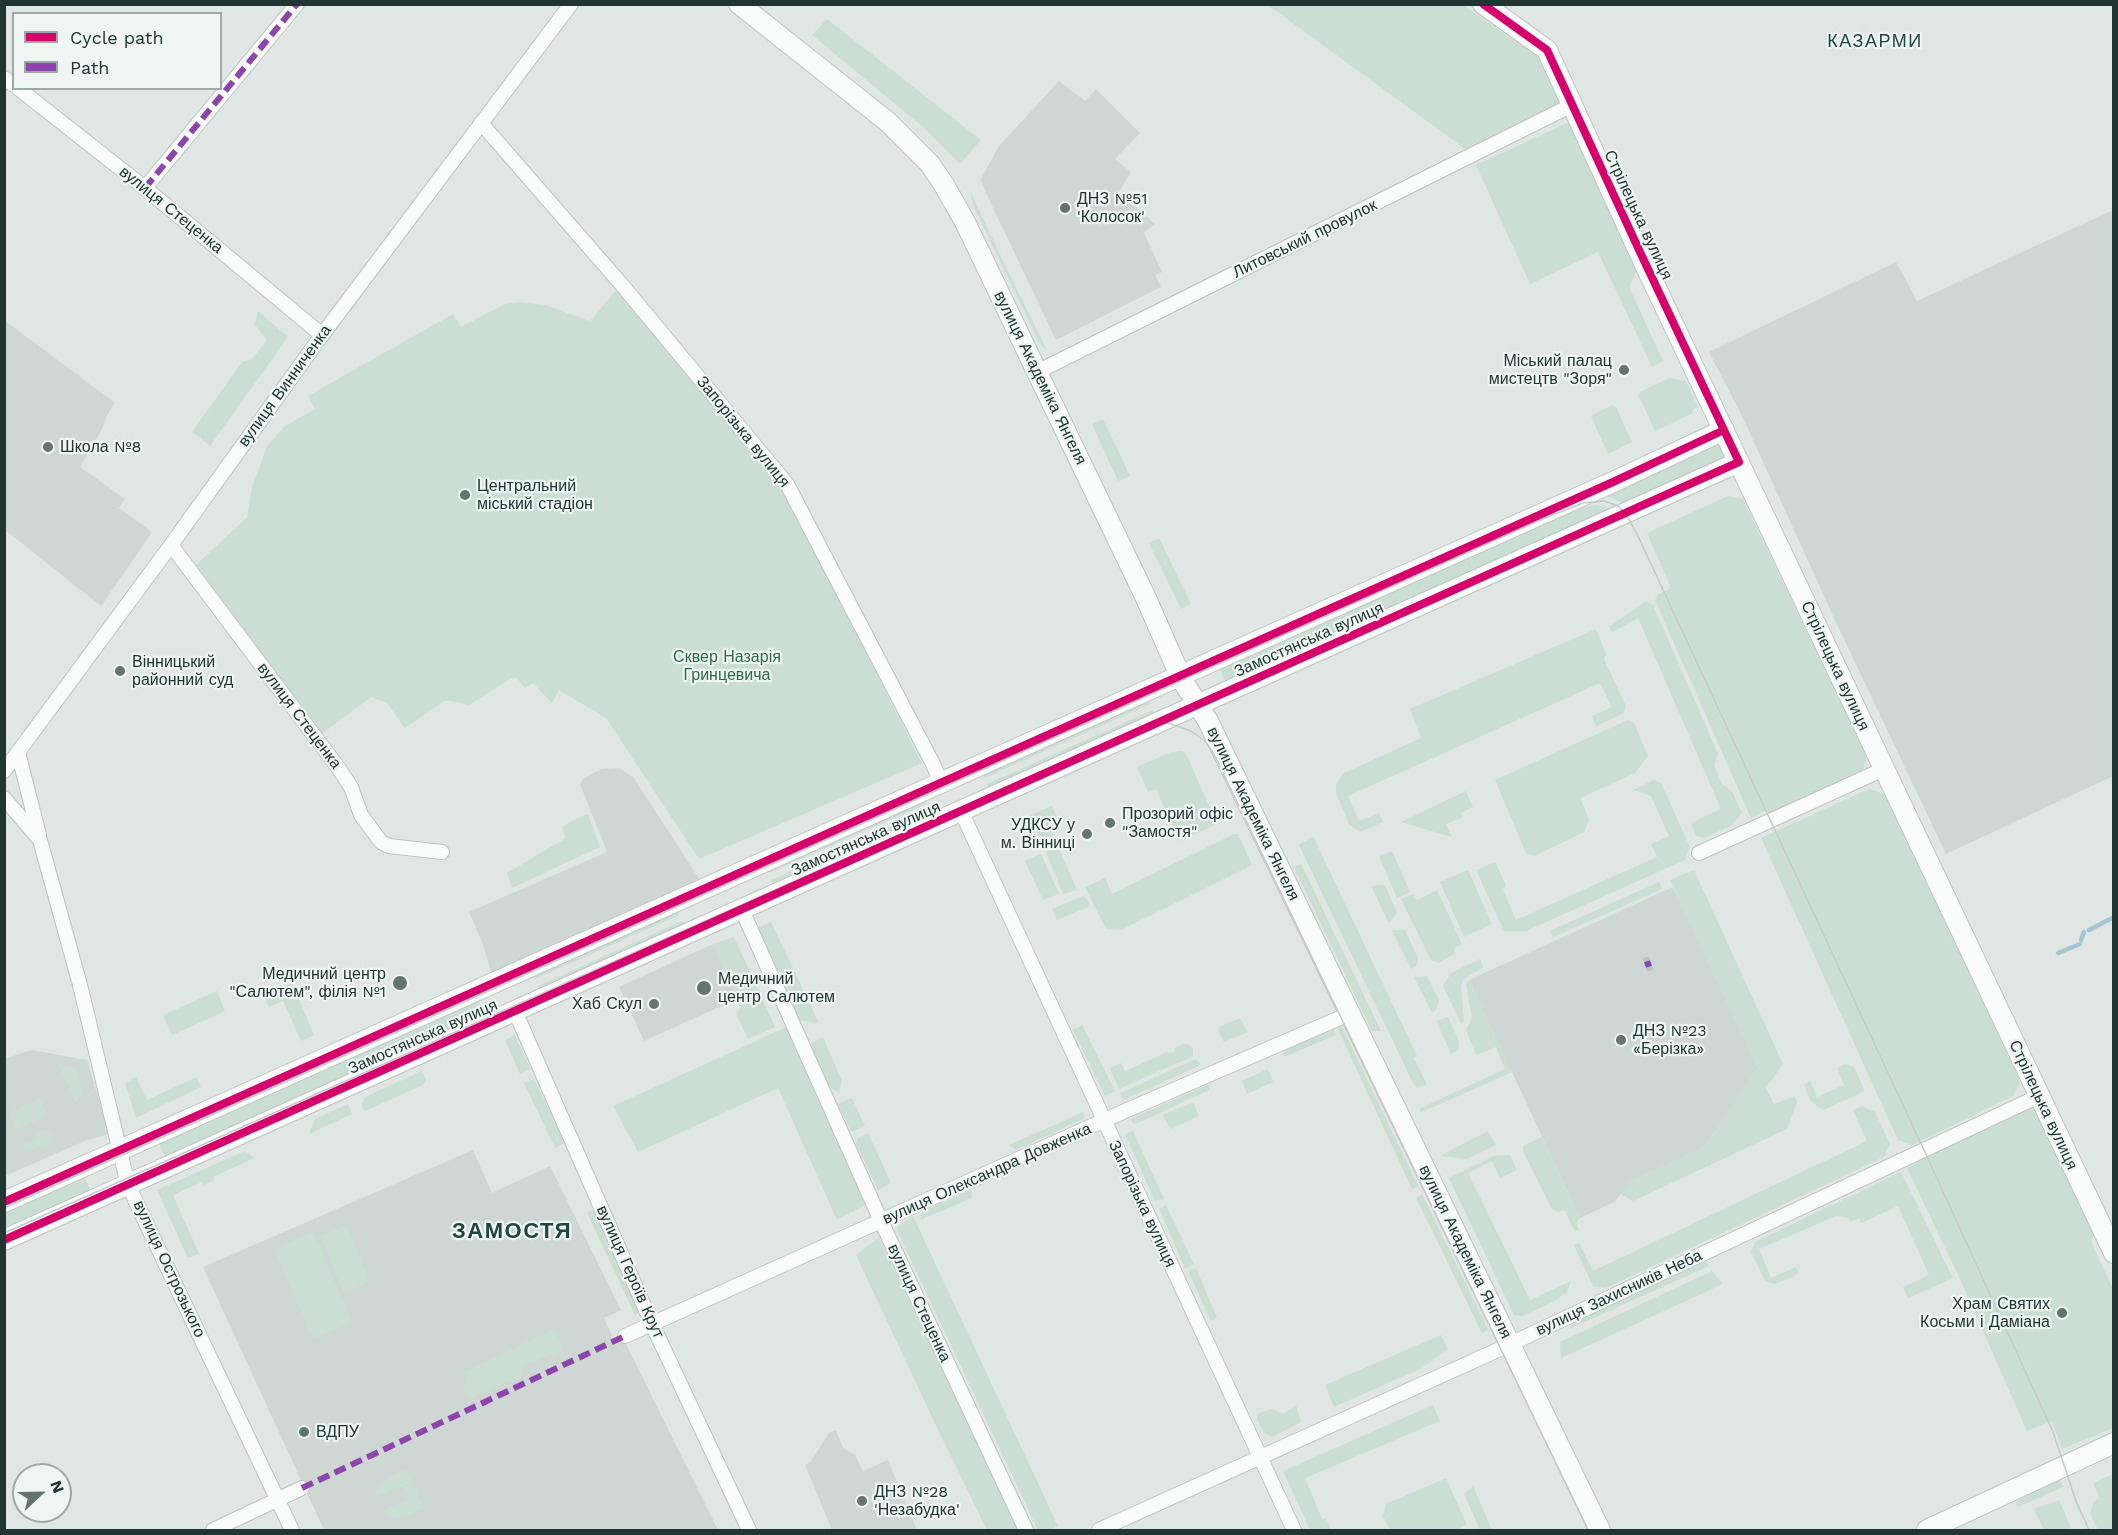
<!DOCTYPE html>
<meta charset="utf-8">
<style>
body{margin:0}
#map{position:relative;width:2118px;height:1535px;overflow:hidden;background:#e0e6e4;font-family:"Work Sans",sans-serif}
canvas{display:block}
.frame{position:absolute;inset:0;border:6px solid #213633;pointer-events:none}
.legend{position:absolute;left:12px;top:12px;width:210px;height:78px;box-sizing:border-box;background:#eef5f2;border:2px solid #9ca9a6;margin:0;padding:8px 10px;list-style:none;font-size:18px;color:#213633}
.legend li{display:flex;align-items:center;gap:12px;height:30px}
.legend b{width:30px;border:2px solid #9ca9a6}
.north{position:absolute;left:12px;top:1463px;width:60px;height:60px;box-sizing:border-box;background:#eef5f2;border:2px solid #9ca9a6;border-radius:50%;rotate:68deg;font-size:16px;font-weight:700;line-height:24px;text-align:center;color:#213633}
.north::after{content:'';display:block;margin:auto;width:21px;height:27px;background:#647471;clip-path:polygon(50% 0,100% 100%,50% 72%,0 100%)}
</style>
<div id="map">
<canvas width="2118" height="1535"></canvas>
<div class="frame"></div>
<ul class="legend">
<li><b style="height:8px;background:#d6006c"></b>Cycle path</li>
<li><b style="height:8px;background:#8e44ad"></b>Path</li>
</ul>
<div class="north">N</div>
</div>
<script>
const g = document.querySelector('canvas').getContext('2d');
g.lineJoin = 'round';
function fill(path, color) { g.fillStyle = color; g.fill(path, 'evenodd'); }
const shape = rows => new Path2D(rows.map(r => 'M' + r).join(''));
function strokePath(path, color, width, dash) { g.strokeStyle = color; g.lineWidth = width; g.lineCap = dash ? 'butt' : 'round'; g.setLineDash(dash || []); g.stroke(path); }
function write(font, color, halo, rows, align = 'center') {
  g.font = font + ' "Work Sans",sans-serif'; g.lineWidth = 4.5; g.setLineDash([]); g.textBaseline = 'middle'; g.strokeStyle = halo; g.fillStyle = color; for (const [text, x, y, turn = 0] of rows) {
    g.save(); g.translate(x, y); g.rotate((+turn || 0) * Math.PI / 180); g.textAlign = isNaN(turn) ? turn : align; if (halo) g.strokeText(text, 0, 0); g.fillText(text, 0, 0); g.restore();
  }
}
fill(shape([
 [1059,81,1085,101,1096,89,1140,133,1115,159,1131,172,1119,192,1155,224,1144,233,1162,272,1155,275,1161,287,1056,340,985,191,981,179,999,146],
 [2113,210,2113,776,1946,854,1834,618,1743,418,1709,352,1896,262,1917,301],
 [4,320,115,403,107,415,103,427,80,467,125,499,119,508,152,532,101,606,5,530],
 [619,768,634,778,701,882,492,974,482,942,469,912,607,852,580,784,583,779,601,769],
 [1673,887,1758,1068,1705,1147,1632,1181,1614,1202,1580,1218,1469,980],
 [713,944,737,999,644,1041,619,987],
 [32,1050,87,1060,109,1134,87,1140,5,1176,4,1059],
 [473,1150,492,1193,550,1166,621,1310,604,1318,616,1345,624,1340,718,1530,324,1530,203,1267],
 [836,1430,843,1448,855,1455,863,1471,888,1460,917,1530,832,1530,805,1465,811,1461,829,1433]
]), '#ced7d4');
fill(shape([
 [1268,5,1463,5,1538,57,1561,103,1468,151],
 [827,19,981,140,960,164,923,127,812,35],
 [1569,122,1637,270,1629,287,1663,361,1652,367,1598,252,1530,284,1476,165],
 [970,191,1016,288,1047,350,1040,344,973,205],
 [617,289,782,488,922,763,699,859,606,718,559,690,552,703,533,683,525,688,517,678,510,679,469,705,451,701,444,701,405,728,387,703,371,697,320,735,193,568,247,517,252,488,267,446,285,426,315,409,308,396,453,314,461,327,505,304,519,302,545,305,590,321],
 [258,311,288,337,210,446,192,432,242,362,252,359,267,340,255,325],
 [1669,378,1686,381,1698,407,1692,410,1693,413,1655,431,1639,396,1640,392],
 [1612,405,1616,407,1632,442,1608,454,1591,416],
 [1103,419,1130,476,1118,481,1092,424],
 [1719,443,1725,456,1720,461,1624,505,1613,498,1604,496,1667,468,1691,449],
 [1728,496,1743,499,1867,757,1862,773,1770,816,1767,810,1751,818,1655,600,1659,594,1671,588,1647,533],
 [1597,505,1614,510,1226,683,1219,667,1581,508],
 [1159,538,1191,604,1181,609,1149,543],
 [1646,601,1653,605,1718,754,1714,765,1722,784,1732,791,1742,813,1732,825,1705,838,1696,836,1691,823,1721,809,1638,618,1612,632,1609,627],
 [1596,629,1606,654,1604,659,1626,706,1624,713,1596,726,1592,716,1612,707,1600,683,1348,796,1359,821,1379,813,1383,822,1360,832,1349,824,1336,793,1336,784,1344,773,1421,738,1410,709],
 [1148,699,1150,704,984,778,983,773],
 [1153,710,1155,714,989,788,987,784],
 [1628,720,1634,723,1648,756,1635,773,1580,798,1589,820,1584,832,1535,856,1526,853,1495,780],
 [1182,751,1187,756,1217,824,1179,841,1156,789,1148,792,1137,767,1171,752],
 [1654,780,1661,783,1690,847,1685,860,1526,931,1504,931,1476,870,1495,862,1506,885,1503,890,1516,920,1657,857,1651,844,1669,836,1651,796,1633,790],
 [1869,789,1884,794,2020,1081,2013,1096,1913,1145,1898,1140,1761,838],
 [1466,791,1473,807,1461,813,1463,817,1446,824,1452,837,1401,822],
 [925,800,926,804,769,873,767,869],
 [1052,806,1061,827,1051,831,1053,835,1040,840,1030,815],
 [929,809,931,814,773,884,771,880],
 [588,814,600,847,512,888,507,873,566,838,562,827,573,820],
 [1234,834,1238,834,1252,865,1121,930,1106,929,1085,887,1105,878,1112,894],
 [1313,836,1417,1056,1414,1058,1427,1085,1417,1087,1413,1083,1299,845],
 [1058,846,1077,890,1063,894,1046,852],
 [1392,851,1410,892,1397,898,1379,856],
 [1041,854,1059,894,1043,900,1025,861],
 [1301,864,1381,1031,1372,1031,1294,867],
 [1468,870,1492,924,1464,937,1440,882],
 [1694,870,1783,1064,1766,1088,1774,1104,1795,1096,1797,1102,1787,1129,1633,1201,1621,1194,1632,1181,1705,1147,1757,1068,1670,880],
 [1659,882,1662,889,1553,937,1550,931],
 [1385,885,1397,913,1389,923,1371,886],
 [1437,890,1462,944,1456,947,1454,954,1439,963,1431,960,1401,899,1413,894,1417,900],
 [1083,896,1087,899,1090,906,1057,920,1052,909],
 [678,911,679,915,535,979,533,975],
 [682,921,684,925,539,990,538,986],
 [771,922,819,1023,798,1020,755,929],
 [1392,930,1405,930,1418,958,1416,966,1411,969],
 [734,937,775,1027,748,1039,736,1014,740,1008,737,999,713,944],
 [1480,959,1483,967,1463,980,1461,988,1464,1021,1461,1024,1443,986,1451,973],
 [1427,976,1439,1000,1436,1010,1432,1013,1414,977],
 [1469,980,1512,1072,1420,1113,1421,1108,1505,1069,1496,1047,1476,1055,1466,1030,1472,1018,1466,985],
 [292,983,314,1035,301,1041,283,1001,269,1007,264,995],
 [217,991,225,1011,172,1035,163,1015],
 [478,1000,485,1014,165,1157,158,1142],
 [1448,1017,1459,1041,1458,1050,1451,1054,1436,1021],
 [1240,1018,1248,1032,1224,1042,1218,1031,1219,1027],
 [793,1024,873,1201,837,1220,778,1088,638,1152,613,1106],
 [1082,1025,1115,1091,1105,1096,1073,1030],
 [1341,1025,1418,1186,1412,1189,1337,1027],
 [1333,1027,1336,1035,1284,1057,1284,1050],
 [515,1035,531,1069,520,1074,505,1040],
 [823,1037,842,1081,839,1092,829,1087,810,1044],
 [1186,1043,1193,1048,1193,1056,1119,1089,1110,1068,1121,1063,1125,1071,1167,1052,1168,1054,1175,1051,1174,1048],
 [1196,1059,1201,1064,1199,1066,1123,1100,1120,1093],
 [57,1063,76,1068,83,1092,76,1102],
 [1845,1064,1854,1067,1865,1091,1823,1110,1817,1106,1810,1100,1804,1085,1810,1081,1817,1097,1844,1085,1837,1068],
 [1268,1069,1273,1082,1247,1094,1242,1081],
 [422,1071,426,1080,423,1085,365,1111,361,1105,365,1097],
 [136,1077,147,1100,197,1077,201,1087,136,1118,125,1083],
 [534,1079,565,1143,555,1148,524,1083],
 [1207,1085,1210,1088,1209,1090,1138,1123,1134,1124,1131,1120,1133,1118],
 [40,1098,46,1112,42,1118,16,1130,9,1113],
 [852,1098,865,1126,851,1132,838,1104],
 [1193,1102,1199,1116,1170,1129,1163,1115],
 [348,1104,352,1114,309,1134,315,1119],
 [1862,1106,1875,1112,1890,1144,1884,1157,1606,1288,1593,1286,1574,1245,1579,1243,1593,1271,1867,1141,1853,1110],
 [2032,1107,2094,1235,2091,1241,2113,1289,2113,1428,2062,1449,2052,1421,2027,1431,1960,1279,1907,1168,1930,1155],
 [1084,1112,1083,1119,1016,1150,1009,1145],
 [42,1130,47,1131,51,1135,52,1141,49,1146,44,1148,36,1146,31,1152,25,1151,23,1145,25,1141,34,1140,36,1133],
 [1133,1131,1164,1199,1155,1201,1125,1134],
 [1488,1131,1496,1145,1466,1159,1440,1156],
 [868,1133,891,1183,878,1190,856,1144,858,1138],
 [1542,1137,1580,1218,1576,1223,1579,1230,1575,1231,1564,1210,1558,1212,1552,1209,1523,1151,1523,1146],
 [245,1151,254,1158,213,1177,214,1180,204,1185,202,1182,173,1195,199,1254,188,1258,157,1190],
 [1510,1155,1517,1170,1500,1178,1492,1161,1468,1173,1530,1300,1571,1281,1567,1292,1553,1302,1522,1316,1514,1315,1449,1178,1494,1156],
 [1901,1172,1953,1278,1908,1298,1903,1287,1929,1275,1898,1206,1861,1223,1859,1218,1850,1222,1848,1218,1836,1216,1759,1249,1771,1278,1796,1267,1798,1272,1793,1277,1775,1284,1765,1281,1751,1252,1755,1242],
 [84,1175,90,1190,5,1229,4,1211],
 [971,1190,972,1198,920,1220,922,1212],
 [1422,1194,1488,1330,1482,1333,1416,1198],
 [1166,1205,1194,1264,1185,1268,1159,1209],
 [594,1210,642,1311,635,1315,587,1213],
 [913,1216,1058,1526,1049,1530,1038,1530,896,1228],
 [346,1225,370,1282,344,1293,320,1236],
 [313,1232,352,1322,313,1339,274,1249],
 [879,1237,1018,1530,987,1530,940,1434,856,1255],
 [1704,1259,1709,1266,1569,1329,1573,1320],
 [1196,1268,1217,1318,1211,1321,1188,1271],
 [1712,1271,1723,1284,1561,1358,1560,1342],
 [554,1329,564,1350,523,1365,524,1375,469,1399,462,1386,468,1384,464,1372],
 [1441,1335,1448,1349,1422,1368,1334,1407,1325,1385],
 [1296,1405,1301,1422,1272,1437,1264,1433,1257,1419,1259,1413,1272,1409,1283,1414],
 [1433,1405,1440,1421,1305,1478,1322,1519,1326,1518,1331,1530,1310,1530,1283,1471],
 [406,1469,424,1508,406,1517,392,1518,382,1511,407,1500,409,1496,407,1491,404,1487,400,1487,376,1497,377,1488,387,1478],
 [2057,1474,2063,1487,2018,1507,2015,1502,2028,1496,2025,1489],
 [2113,1474,2113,1530,2098,1530,2090,1513,2094,1501,2100,1498,2093,1483],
 [1446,1478,1467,1525,1456,1530,1390,1530,1383,1516,1386,1504],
 [1473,1486,1492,1530,1493,1530,1480,1530,1464,1494],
 [2059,1500,2072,1530,2044,1530,2034,1509]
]), '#caded3');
strokePath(shape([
 [2089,930,2114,917],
 [2081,940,2084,932],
 [2058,953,2080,944]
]), '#a4c6d2', 4.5);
strokePath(shape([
 [1645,965,1651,963]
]), '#bac3c1', 14, [14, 7]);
const street = shape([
 [4,78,14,85],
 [18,88,145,188,322,335],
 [481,123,622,285,787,484,933,764,941,783],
 [145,188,297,4],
 [1037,372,1572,105],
 [171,545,337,766,351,787,361,815,381,842,389,846,442,852],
 [18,752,39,835],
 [4,771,171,545,322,335,571,4],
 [4,798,40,840,80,985,128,1185,292,1530],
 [961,811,1294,1530],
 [1699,853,1884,769],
 [742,910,881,1221,1026,1530],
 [515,1011,652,1324,749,1530],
 [625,1336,1125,1111,1349,1014],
 [213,1530,302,1488],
 [1099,1530,1489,1354,2039,1096]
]);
const secondary = shape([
 [739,4,888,122,930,164,944,185,965,222,1052,403,1145,596,1182,680,1208,721,1600,1530],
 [1483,4,1547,50,1647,269,2114,1253],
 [4,1202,1613,482,1724,430],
 [4,1240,1739,462],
 [1927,1530,2114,1443]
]);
strokePath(street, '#bdc3c1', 16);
strokePath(secondary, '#bdc3c1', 22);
strokePath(street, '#fafbfb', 14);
strokePath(secondary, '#fafbfb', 20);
strokePath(shape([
 [4,1208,1540,520,1583,503,1604,501,1618,506,1625,513,1637,534,1924,1150,2053,1432,2076,1501,2089,1530],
 [4,1233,1148,724,1168,723,1191,731,1205,741,1214,754,1588,1530]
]), '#c5c9c8', 1.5);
strokePath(shape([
 [145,188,297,4],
 [1645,965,1651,963],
 [302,1488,625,1336]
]), '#8e44ad', 6, [12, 6]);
strokePath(shape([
 [4,1202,1613,482,1724,430],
 [4,1240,1739,462,1640,252,1547,50,1483,4]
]), '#d6006c', 8);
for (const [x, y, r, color] of [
 [1065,208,6,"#647471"],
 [1624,370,6,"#647471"],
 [48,447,6,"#647471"],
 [465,495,6,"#647471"],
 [120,671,6,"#647471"],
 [1110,823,6,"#647471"],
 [1087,834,6,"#647471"],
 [400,983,8,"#647471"],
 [704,988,8,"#647471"],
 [654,1004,6,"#647471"],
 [1621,1040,6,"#647471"],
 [2062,1313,6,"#647471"],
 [304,1432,6,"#647471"],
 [862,1501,6,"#647471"]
]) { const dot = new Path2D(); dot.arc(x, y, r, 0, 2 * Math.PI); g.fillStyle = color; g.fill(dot); strokePath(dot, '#eef5f2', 2); }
write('16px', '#213633', '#eef5f2', [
 ["ДНЗ №51",1077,199],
 ["'Колосок'",1077,217],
 ["Міський палац",1612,361,"right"],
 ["мистецтв \"Зоря\"",1612,379,"right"],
 ["Школа №8",60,447],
 ["Центральний",477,486],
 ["міський стадіон",477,504],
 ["Вінницький",132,662],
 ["районний суд",132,680],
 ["Прозорий офіс",1122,814],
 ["\"Замостя\"",1122,832],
 ["УДКСУ у",1075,825,"right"],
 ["м. Вінниці",1075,843,"right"],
 ["Медичний центр",386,974,"right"],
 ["\"Салютем\", філія №1",386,992,"right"],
 ["Медичний",718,979],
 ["центр Салютем",718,997],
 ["Хаб Скул",642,1004,"right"],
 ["ДНЗ №23",1633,1031],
 ["«Берізка»",1633,1049],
 ["Храм Святих",2050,1304,"right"],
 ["Косьми і Даміана",2050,1322,"right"],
 ["ВДПУ",316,1432],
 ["ДНЗ №28",874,1492],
 ["'Незабудка'",874,1510]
], 'left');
write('16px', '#213633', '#eef5f2', [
 ["вулиця Стеценка",171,210,39],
 ["Стрілецька вулиця",1638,215,65],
 ["Литовський провулок",1305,239,-26],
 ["вулиця Академіка Янгеля",1040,378,64],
 ["вулиця Винниченка",285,386,-54],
 ["Запорізька вулиця",743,432,51],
 ["Замостянська вулиця",1309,640,-24],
 ["Стрілецька вулиця",1835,666,65],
 ["вулиця Стеценка",299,716,53],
 ["вулиця Академіка Янгеля",1253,814,64],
 ["Замостянська вулиця",866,839,-24],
 ["Замостянська вулиця",423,1037,-24],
 ["Стрілецька вулиця",2043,1105,65],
 ["вулиця Олександра Довженка",987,1174,-24],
 ["Запорізька вулиця",1142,1204,65],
 ["вулиця Академіка Янгеля",1465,1252,64],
 ["вулиця Острозького",169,1269,65],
 ["вулиця Героїв Крут",630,1272,66],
 ["вулиця Захисників Неба",1619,1293,-25],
 ["вулиця Стеценка",919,1303,65]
]);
write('16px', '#2f694c', '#eef5f2', [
 ["Сквер Назарія",727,657],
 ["Гринцевича",727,675]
]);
g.letterSpacing = '1.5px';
write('18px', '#1f4641', '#eef5f2', [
 ["КАЗАРМИ",1875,42]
]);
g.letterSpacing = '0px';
g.letterSpacing = '1.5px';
write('bold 22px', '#1f4641', '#eef5f2', [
 ["ЗАМОСТЯ",512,1232]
]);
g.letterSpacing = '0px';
</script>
